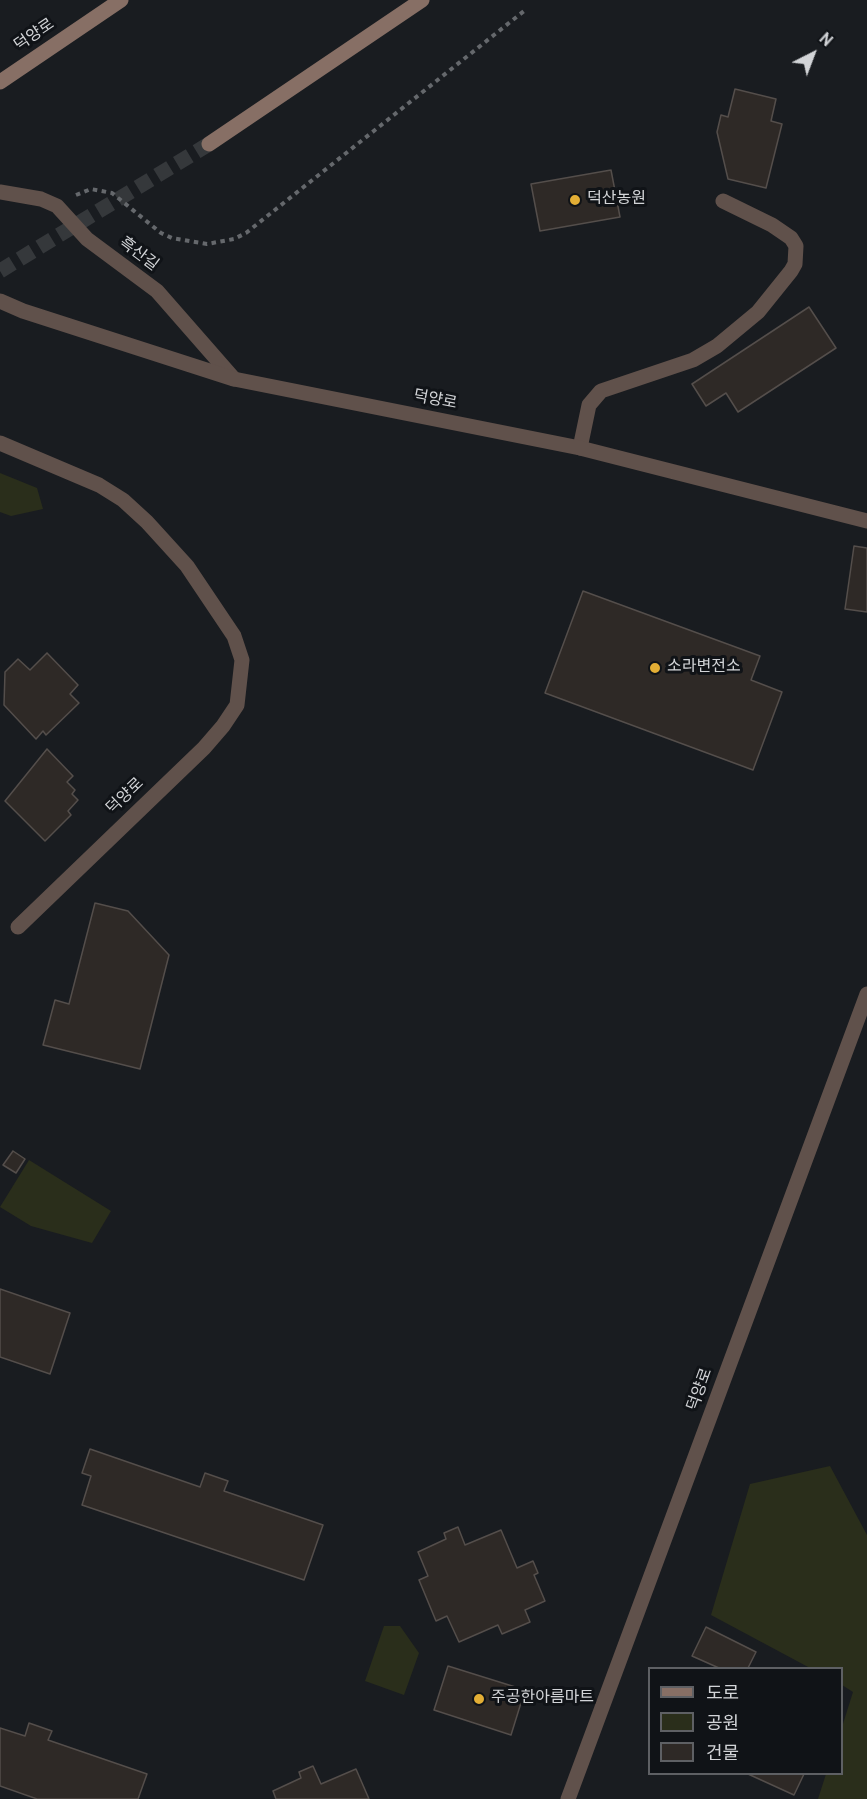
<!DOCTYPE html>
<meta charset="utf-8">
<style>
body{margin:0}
#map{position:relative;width:867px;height:1799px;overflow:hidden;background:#191c20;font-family:Overpass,"Noto Sans KR",sans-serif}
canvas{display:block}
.legend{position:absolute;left:648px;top:1667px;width:195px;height:108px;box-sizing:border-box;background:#101317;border:2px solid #5e6064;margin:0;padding:8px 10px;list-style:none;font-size:18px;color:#d2d4d7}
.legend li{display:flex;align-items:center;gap:12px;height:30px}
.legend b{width:30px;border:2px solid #5e6064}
.north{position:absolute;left:783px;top:24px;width:60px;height:60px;-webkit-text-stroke:4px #101317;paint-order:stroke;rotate:42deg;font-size:16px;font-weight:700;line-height:24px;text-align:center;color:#d2d4d7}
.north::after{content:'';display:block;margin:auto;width:21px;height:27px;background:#d2d4d7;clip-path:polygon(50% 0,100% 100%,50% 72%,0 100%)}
</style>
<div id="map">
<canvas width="867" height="1799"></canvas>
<ul class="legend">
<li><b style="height:8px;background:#876f65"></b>도로</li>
<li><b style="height:16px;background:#2a2e1b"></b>공원</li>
<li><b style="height:16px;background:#2e2926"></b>건물</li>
</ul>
<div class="north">N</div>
</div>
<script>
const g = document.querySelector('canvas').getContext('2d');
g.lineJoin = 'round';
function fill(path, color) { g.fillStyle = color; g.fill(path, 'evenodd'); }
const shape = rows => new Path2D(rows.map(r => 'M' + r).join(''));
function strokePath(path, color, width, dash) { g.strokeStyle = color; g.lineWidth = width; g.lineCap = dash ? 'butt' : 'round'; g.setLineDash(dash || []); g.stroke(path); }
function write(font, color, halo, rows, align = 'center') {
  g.font = font + ' Overpass,"Noto Sans KR",sans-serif'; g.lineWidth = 6; g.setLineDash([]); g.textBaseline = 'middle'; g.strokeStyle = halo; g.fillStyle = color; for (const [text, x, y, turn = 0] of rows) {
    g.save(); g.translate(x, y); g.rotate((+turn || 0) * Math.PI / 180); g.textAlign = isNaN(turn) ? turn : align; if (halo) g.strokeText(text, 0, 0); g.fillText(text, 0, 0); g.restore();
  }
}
fill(shape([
 [0,473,37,488,43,509,11,516,0,512],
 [29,1160,111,1211,92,1243,31,1226,0,1207],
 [830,1466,867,1535,867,1799,818,1799,826,1774,842,1774,842,1727,853,1692,842,1685,842,1668,810,1668,711,1615,750,1484],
 [384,1626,400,1626,419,1653,404,1695,365,1681]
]), '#2a2e1b');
const building = shape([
 [735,89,776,99,771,121,782,124,766,188,728,179,717,132,721,115,728,117,735,89],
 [611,170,620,217,540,231,531,184,611,170],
 [809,307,836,348,738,412,726,393,706,406,692,384,809,307],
 [854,546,867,548,867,612,845,609,854,546],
 [583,591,760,656,751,680,782,692,753,770,545,693,583,591],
 [47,653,78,685,70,694,79,703,46,735,43,731,36,739,4,705,5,672,18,659,30,670,47,653],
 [47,749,73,776,67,782,75,790,72,794,78,800,68,811,71,815,45,841,5,801,47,749],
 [95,903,128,911,169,955,140,1069,43,1045,55,1000,69,1004,95,903],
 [13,1151,25,1159,16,1173,3,1165,13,1151],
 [0,1289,70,1313,50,1374,0,1357,0,1289],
 [90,1449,200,1487,205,1473,228,1481,224,1491,323,1525,304,1580,82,1505,91,1476,82,1473,90,1449],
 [458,1527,465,1545,501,1530,517,1568,533,1561,538,1573,534,1575,545,1601,525,1610,530,1622,502,1634,498,1625,459,1642,447,1616,436,1621,419,1580,428,1576,418,1552,446,1539,444,1533,458,1527],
 [706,1627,756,1652,748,1668,719,1668,692,1656,706,1627],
 [448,1666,525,1690,511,1735,434,1710,448,1666],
 [29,1723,52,1731,48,1740,147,1774,138,1799,37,1799,0,1786,0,1728,25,1736,29,1723],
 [313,1766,321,1784,356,1769,369,1799,276,1799,273,1791,301,1778,299,1772,313,1766],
 [748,1774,804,1774,794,1795,748,1774]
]);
fill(building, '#2e2926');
strokePath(building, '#544e4b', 1.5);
strokePath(shape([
 [0,271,209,144]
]), '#35383b', 15, [15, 8]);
strokePath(shape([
 [76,195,91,189,112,193,161,233,172,238,207,244,234,239,246,233,524,11]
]), '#65686c', 4, [4.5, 4.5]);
strokePath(shape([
 [0,192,41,199,57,206,87,239,157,291,234,379],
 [580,448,589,405,601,391,693,360,717,346,758,312,791,271,795,264,796,246,791,238,772,225,723,201]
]), '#60514b', 15);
strokePath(shape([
 [0,301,23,311,234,379,580,448,867,521],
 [0,443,99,485,123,500,147,522,187,566,234,636,242,660,237,705,223,726,204,748,18,927]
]), '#60514b', 15);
strokePath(shape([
 [568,1799,867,994]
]), '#60514b', 15);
strokePath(shape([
 [0,82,121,0],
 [209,144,422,0]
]), '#876f65', 15);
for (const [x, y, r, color] of [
 [575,200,6,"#e3ae35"],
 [655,668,6,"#e3ae35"],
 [479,1699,6,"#e3ae35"]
]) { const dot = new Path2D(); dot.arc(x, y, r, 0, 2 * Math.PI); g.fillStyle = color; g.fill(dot); strokePath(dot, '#101317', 2); }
write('16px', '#d2d4d7', '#101317', [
 ["덕양로",35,36,-34],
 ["흑산길",138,255,37],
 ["덕양로",435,401,11],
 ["덕양로",126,797,-44],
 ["덕양로",701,1390,-70]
]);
write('16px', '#d2d4d7', '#101317', [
 ["덕산농원",587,200],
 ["소라변전소",667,668],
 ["주공한아름마트",491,1699]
], 'left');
</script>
